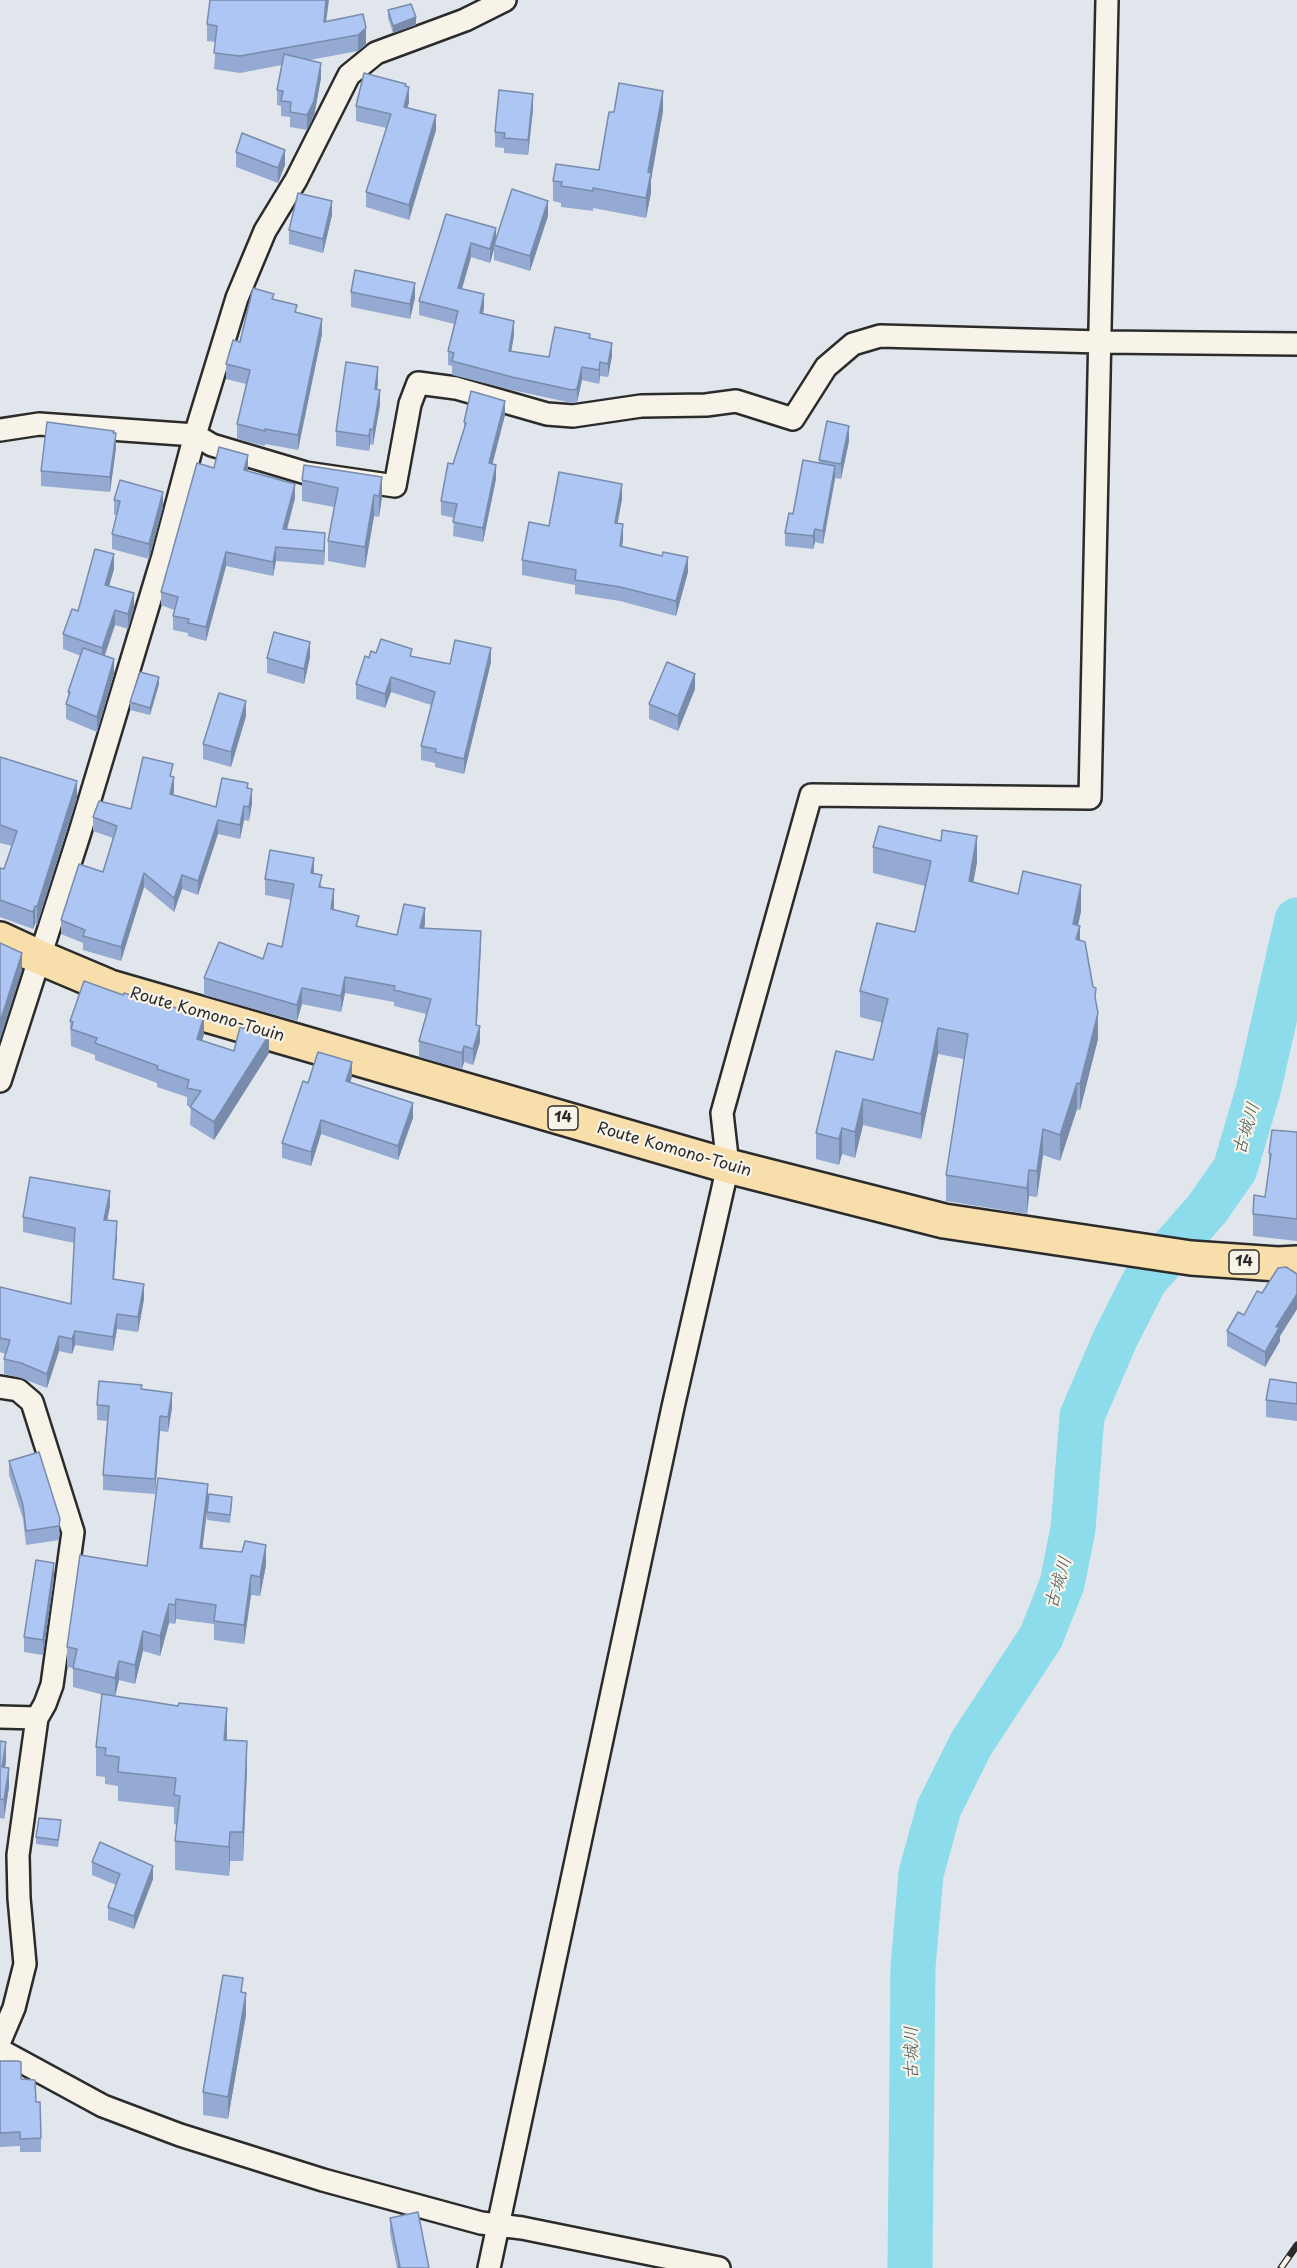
<!DOCTYPE html>
<meta charset="utf-8">
<style>
body{margin:0}
canvas{display:block;background:#e1e6ec}
</style>
<canvas width="1297" height="2268"></canvas>
<script>
const g = document.querySelector('canvas').getContext('2d');
g.lineJoin = 'round';
const shape = rows => new Path2D(rows.map(r => 'M' + r).join(''));
function strokePath(path, color, width, dash) { g.strokeStyle = color; g.lineWidth = width; g.lineCap = dash ? 'butt' : 'round'; g.setLineDash(dash || []); g.stroke(path); }
function fill(path, color) { g.fillStyle = color; g.fill(path, 'evenodd'); }
function write(font, color, halo, rows, align = 'center') {
  g.font = font + ' "Playpen Sans","Klee One",sans-serif'; g.lineWidth = 4.5; g.setLineDash([]); g.textBaseline = 'middle'; g.strokeStyle = halo; g.fillStyle = color; for (const [text, x, y, turn = 0] of rows) {
    g.save(); g.translate(x, y); g.rotate((+turn || 0) * Math.PI / 180); g.textAlign = isNaN(turn) ? turn : align; if (halo) g.strokeText(text, 0, 0); g.fillText(text, 0, 0); g.restore();
  }
}
strokePath(shape([
 [910,2268,913,1967,921,1874,939,1808,971,1744,1041,1637,1062,1584,1073,1529,1082,1416,1116,1337,1145,1280,1207,1209,1235,1169,1258,1091,1297,920]
]), '#8ddceb', 45);
const minor = shape([
 [0,430,39,424,195,435,212,445,306,473,395,486,410,404,418,383,456,388,547,414,573,416,641,406,706,405,736,401,793,419,826,367,853,344,880,336,1101,342,1297,344],
 [0,1081,80,832,163,556,195,435,237,298,265,231,296,180,349,75,376,53,465,20,505,0],
 [0,1387,18,1390,32,1402,73,1532,52,1685,45,1704,37,1718,18,1855,19,1898,25,1964,14,2008,0,2041],
 [0,1717,37,1718],
 [0,2050,103,2106,180,2135,323,2180,481,2223,522,2228,719,2268],
 [489,2268,673,1407,728,1166,722,1113,811,795,1090,798,1107,0]
]);
const primary = shape([
 [0,939,39,957,110,987,728,1166,944,1221,1191,1258,1278,1264,1297,1263]
]);
strokePath(minor, '#2b2b2b', 26);
strokePath(primary, '#2b2b2b', 38);
strokePath(minor, '#f7f3e8', 21);
strokePath(primary, '#f8deab', 33);
const rail = shape([
 [1281,2268,1297,2245]
]);
strokePath(rail, '#2b2b2b', 7);
strokePath(rail, '#f7f3e8', 4.5, [14]);
fill(shape([
 [388,10,416,25,393,33,388,18],
 [363,14,366,45,358,51,310,60,321,78,314,116,307,130,290,127,290,117,281,116,281,106,277,105,277,90,282,65,240,73,214,69,216,42,207,41,207,24,326,21],
 [406,86,409,102,407,108,436,130,409,220,366,207,366,192,386,128,356,121,356,106],
 [533,109,528,155,504,153,504,148,495,147,495,132],
 [663,111,651,180,651,193,646,218,593,208,593,211,561,207,561,203,553,201,553,181,599,170,614,112],
 [236,152,285,165,278,183,236,167],
 [446,214,496,239,548,216,530,271,494,260,494,249,490,263,471,257,462,289,484,308,483,314,514,335,511,351,549,357,590,338,612,356,608,377,600,376,599,384,582,380,577,402,572,403,512,390,452,375,452,366,448,365,448,351,454,324,419,315,419,301],
 [332,215,323,253,289,244,289,230],
 [351,292,415,298,410,319,351,307],
 [274,299,297,312,322,334,298,450,265,444,265,446,237,439,237,424,246,384,226,379,226,364,240,342],
 [378,382,377,390,380,405,373,445,370,444,369,451,336,446,336,431],
 [505,415,492,464,496,479,483,542,453,536,454,518,441,515,441,501,464,431,464,422],
 [114,433,116,448,110,492,41,486,41,471],
 [849,441,841,479,835,478,823,544,815,542,813,549,785,546,785,533,793,514,819,463,819,460],
 [214,468,248,469,248,471,295,498,287,530,325,547,324,565,276,561,273,576,226,566,206,641,188,636,188,633,173,630,173,616,174,610,161,605,161,592],
 [302,480,382,497,379,517,374,516,365,568,328,561,328,541,334,507,302,501],
 [622,499,617,523,623,539,622,547,688,572,676,616,620,601,575,594,575,585,522,575,522,560,549,526],
 [114,500,163,507,149,559,112,549,112,534,117,515,114,515],
 [114,569,109,586,134,608,128,629,115,625,105,655,114,674,97,732,66,719,66,704,68,697,68,692,81,656,63,649,63,634,78,611],
 [376,653,412,657,450,664,491,662,464,774,435,767,435,763,421,760,421,746,431,705,391,692,385,708,356,699,356,684,369,658],
 [310,657,304,684,267,673,267,658],
 [159,684,150,715,130,710,130,702],
 [695,689,678,731,649,719,649,704],
 [246,716,231,767,203,759,203,744],
 [0,757,77,798,37,925,35,924,33,929,0,917,0,868,4,869,12,846,0,843],
 [173,776,174,791,173,795,216,807,248,788,252,803,249,821,244,820,240,839,218,834,198,895,182,889,174,912,144,887,121,961,83,950,83,943,61,934,61,920,103,872,113,838,93,831,93,817,131,809],
 [873,847,977,862,973,882,1081,911,1078,925,1080,940,1096,1004,1098,1039,1080,1110,1077,1109,1060,1161,1043,1155,1037,1197,1029,1196,1027,1214,946,1201,946,1175,964,1059,938,1054,921,1139,863,1125,855,1158,842,1154,839,1165,816,1159,816,1133,873,1060,883,1023,860,1017,860,991,915,932,925,886,873,873],
 [314,873,334,906,333,910,359,927,397,935,425,924,424,928,481,947,477,1025,480,1042,473,1065,464,1062,462,1069,419,1057,419,1041,426,1014,394,1006,394,1002,345,993,341,1012,302,1004,297,1021,204,995,204,978,263,959,282,947,291,900,265,895,265,879],
 [70,1021,204,1034,202,1041,234,1051,269,1053,214,1140,190,1125,191,1106,187,1106,187,1097,157,1087,157,1083,95,1060,95,1055,71,1046],
 [352,1077,350,1082,413,1118,398,1160,321,1134,311,1166,282,1158,282,1143,308,1083],
 [1297,1132,1297,1241,1253,1236,1253,1214,1265,1197,1269,1168,1269,1153],
 [110,1206,107,1221,117,1236,114,1279,144,1299,138,1332,117,1329,113,1351,75,1345,72,1354,59,1351,47,1388,21,1378,4,1374,4,1359,5,1354,0,1352,0,1287,71,1304,74,1243,23,1232,23,1217],
 [1297,1274,1297,1309,1280,1336,1280,1341,1265,1367,1227,1346,1227,1331,1244,1315,1262,1293],
 [1297,1383,1297,1421,1266,1417,1266,1400],
 [142,1389,172,1408,168,1432,160,1431,155,1494,103,1490,103,1475,107,1421,97,1420,97,1405],
 [9,1461,60,1519,59,1540,26,1545,23,1519,9,1475],
 [208,1503,202,1549,266,1565,260,1596,251,1595,244,1644,214,1640,214,1624,176,1619,175,1624,169,1623,160,1656,143,1651,135,1684,119,1680,115,1696,227,1740,247,1770,243,1861,230,1861,229,1876,175,1870,175,1841,177,1825,174,1824,174,1807,118,1801,118,1786,105,1784,105,1777,96,1776,96,1747,104,1695,73,1687,73,1668,67,1667,67,1647],
 [232,1504,230,1523,207,1520,207,1512],
 [54,1578,43,1655,24,1652,24,1637],
 [0,1741,6,1761,5,1767,9,1787,4,1819,0,1818],
 [61,1828,58,1847,36,1844,36,1837],
 [92,1862,153,1879,134,1929,108,1920,108,1907,116,1885,92,1875],
 [243,1993,246,2015,228,2119,203,2115,203,2092],
 [0,2061,21,2079,36,2102,41,2138,41,2152,20,2152,20,2146,0,2147],
 [390,2218,429,2268,397,2268,390,2233]
]), '#95aad2');
fill(shape([
 [326,0,329,0,324,38,324,22],
 [416,17,416,25,393,33,393,26],
 [366,28,366,45,358,51,358,35],
 [321,63,321,78,314,116,307,130,307,115],
 [406,84,406,98,409,87,409,102,404,122,404,107],
 [663,91,663,111,651,180,651,193,646,218,646,198,648,172],
 [533,94,533,109,528,155,528,140],
 [436,115,436,130,409,220,409,205],
 [285,150,285,165,278,183,278,168],
 [332,201,332,215,323,253,323,239],
 [548,201,548,216,530,271,530,256],
 [496,228,496,242,494,245,494,249,490,263,490,249],
 [471,243,471,257,458,302,458,288],
 [415,283,415,298,410,319,410,304],
 [484,294,484,308,480,327,480,313],
 [322,319,322,334,298,450,298,435],
 [514,321,514,335,509,365,509,351],
 [612,343,612,356,608,377,608,364],
 [600,362,600,376,599,384,599,370],
 [378,367,378,382,375,404,375,389],
 [582,367,582,380,577,402,577,389],
 [380,390,380,405,373,445,373,430],
 [505,401,505,415,489,478,489,463],
 [849,426,849,441,841,479,841,464],
 [370,429,370,444,369,451,369,436],
 [116,433,116,448,110,492,110,477],
 [248,455,248,469,244,484,244,470],
 [496,465,496,479,483,542,483,528],
 [835,466,835,479,823,544,823,531],
 [382,477,382,497,379,517,379,496],
 [295,484,295,498,283,543,283,529],
 [622,484,622,499,615,538,615,523],
 [163,492,163,507,149,559,149,544],
 [374,495,374,516,365,568,365,547],
 [623,524,623,539,620,561,620,546],
 [815,529,815,542,813,549,813,536],
 [325,533,325,547,324,565,324,551],
 [276,547,276,561,273,576,273,562],
 [226,552,226,566,206,641,206,627],
 [114,554,114,569,105,600,105,585],
 [688,557,688,572,676,616,676,601],
 [134,593,134,608,128,629,128,614],
 [115,610,115,625,102,663,102,648],
 [310,642,310,657,304,684,304,669],
 [491,648,491,662,464,774,464,759],
 [114,659,114,674,97,732,97,717],
 [695,674,695,689,678,731,678,716],
 [159,677,159,684,150,715,150,708],
 [391,677,391,692,385,708,385,694],
 [246,701,246,716,231,767,231,752],
 [174,777,174,791,170,808,170,794],
 [77,781,77,798,37,925,37,907],
 [252,789,252,803,249,821,249,807],
 [244,806,244,820,240,839,240,825],
 [218,820,218,834,198,895,198,881],
 [977,836,977,862,969,907,969,881],
 [314,858,314,874,311,873],
 [144,873,144,887,121,961,121,947],
 [182,875,182,889,174,912,174,898],
 [1081,885,1081,911,1073,950,1073,924],
 [334,889,334,906,331,925,331,909],
 [35,906,35,924,33,929,33,912],
 [425,908,425,924,420,944,420,928],
 [1080,926,1080,952,1076,939],
 [481,931,476,1040,480,1026,480,1042,473,1065,473,1049,476,1025],
 [22,953,22,970,0,1040,0,1022],
 [345,977,345,993,341,1012,341,996],
 [302,988,302,1004,297,1021,297,1005],
 [1098,1013,1098,1039,1080,1110,1080,1084],
 [204,1016,204,1034,197,1057,197,1039],
 [938,1028,938,1054,921,1139,921,1114],
 [269,1035,269,1053,214,1140,214,1122],
 [464,1046,464,1062,462,1069,462,1053],
 [352,1062,352,1077,346,1095,346,1081],
 [1077,1083,1077,1109,1060,1161,1060,1135],
 [863,1099,863,1125,855,1158,855,1132],
 [413,1103,413,1118,398,1160,398,1146],
 [321,1120,321,1134,311,1166,311,1152],
 [842,1128,842,1154,839,1165,839,1139],
 [1043,1129,1043,1155,1037,1197,1037,1171],
 [1029,1170,1029,1196,1027,1214,1027,1188],
 [110,1191,110,1206,104,1235,104,1220],
 [117,1221,117,1236,113,1294,113,1279],
 [144,1284,144,1299,138,1332,138,1317],
 [1297,1294,1297,1309,1280,1336,1280,1341,1265,1367,1265,1352,1276,1327],
 [117,1314,117,1329,113,1351,113,1337],
 [75,1331,75,1345,72,1354,72,1339],
 [59,1336,59,1351,47,1388,47,1374],
 [172,1393,172,1408,168,1432,168,1417],
 [160,1416,160,1431,155,1494,155,1479],
 [208,1484,208,1503,200,1568,200,1548],
 [266,1545,266,1565,260,1596,260,1577],
 [54,1563,54,1578,43,1655,43,1640],
 [251,1575,251,1595,244,1644,244,1625],
 [176,1599,176,1619,175,1624,175,1605],
 [169,1604,169,1623,160,1656,160,1636],
 [143,1631,143,1651,135,1684,135,1665],
 [119,1661,119,1680,115,1697,115,1678],
 [227,1708,227,1737,224,1769,224,1740],
 [247,1741,247,1770,243,1861,243,1832],
 [6,1742,6,1761,2,1786,2,1767],
 [9,1768,9,1787,4,1819,4,1800],
 [230,1832,230,1861,229,1876,229,1847],
 [153,1866,153,1879,134,1929,134,1916],
 [246,1993,246,2015,228,2119,228,2097]
]), '#798bab');
const building = shape([
 [210,0,326,0,324,22,363,14,366,28,358,35,240,56,214,53,217,26,207,24,210,0],
 [411,4,416,17,393,26,388,10,411,4],
 [284,54,321,63,314,101,307,115,290,112,291,102,281,101,283,91,277,90,284,54],
 [364,73,406,84,405,86,409,87,404,107,436,115,409,205,366,192,391,114,356,106,364,73],
 [619,83,663,91,648,172,651,173,646,198,593,188,593,191,561,186,562,182,553,181,556,164,599,170,609,112,614,112,619,83],
 [499,90,533,94,528,140,504,138,505,133,495,132,499,90],
 [242,133,285,150,278,168,236,152,242,133],
 [512,189,548,201,530,256,494,245,512,189],
 [298,193,332,201,323,239,289,230,298,193],
 [446,214,496,228,490,249,471,243,458,288,484,294,480,313,514,321,509,351,549,357,555,327,590,334,589,338,612,343,608,364,600,362,599,370,582,367,577,389,572,390,512,377,452,361,454,353,448,351,458,311,419,301,446,214],
 [355,270,415,283,410,304,351,292,355,270],
 [253,288,274,294,272,299,297,305,295,312,322,319,298,435,265,429,265,431,237,424,250,370,226,364,233,340,240,342,253,288],
 [346,362,378,367,375,389,380,390,373,430,370,429,369,436,336,431,346,362],
 [471,391,505,401,489,463,496,465,483,528,453,522,457,504,441,501,448,463,453,464,466,423,464,422,471,391],
 [827,421,849,426,841,464,819,460,827,421],
 [47,422,114,431,113,433,116,433,110,477,41,471,47,422],
 [219,447,248,455,244,470,295,484,283,529,325,533,324,551,276,547,273,562,226,552,206,627,188,623,189,619,173,616,178,597,161,592,197,463,214,468,219,447],
 [803,460,835,466,823,531,815,529,813,536,785,533,789,513,793,514,803,460],
 [304,465,382,477,379,496,374,495,365,547,328,541,338,488,302,480,304,465],
 [559,472,622,484,615,523,623,524,620,546,662,556,663,552,688,557,676,601,620,587,575,580,576,570,522,560,529,522,549,526,559,472],
 [120,480,163,492,149,544,112,534,120,501,114,500,120,480],
 [95,549,114,554,105,585,134,593,128,614,115,610,102,648,63,634,72,609,78,611,95,549],
 [274,632,310,642,304,669,267,658,274,632],
 [381,639,412,649,410,656,450,664,455,640,491,648,464,759,435,752,436,749,421,746,435,692,391,677,385,694,356,684,365,656,369,658,371,651,376,653,381,639],
 [83,648,114,659,97,717,66,704,70,692,68,692,83,648],
 [667,662,695,674,678,716,649,704,667,662],
 [140,672,159,677,150,708,130,702,140,672],
 [219,693,246,701,231,752,203,744,219,693],
 [0,757,77,781,37,907,35,906,33,912,0,900,0,868,4,869,17,831,0,825,0,757],
 [143,757,173,764,170,776,174,777,170,794,216,807,222,778,248,783,247,788,252,789,249,807,244,806,240,825,218,820,198,881,182,875,174,898,144,873,121,947,83,936,85,930,61,920,79,864,103,872,117,826,93,817,99,801,131,809,143,757],
 [879,826,941,841,942,830,977,836,969,881,1018,894,1023,871,1081,885,1073,924,1080,926,1076,939,1085,942,1093,987,1096,988,1095,997,1098,1013,1080,1084,1077,1083,1060,1135,1043,1129,1037,1171,1029,1170,1027,1188,946,1175,968,1034,938,1028,921,1114,863,1099,855,1132,842,1128,839,1139,816,1133,836,1051,873,1060,888,999,860,991,877,923,915,932,931,861,873,847,879,826],
 [270,850,314,858,311,873,322,875,319,887,334,889,331,909,359,916,356,926,397,935,404,904,425,908,420,928,481,931,476,1025,480,1026,473,1049,464,1046,462,1053,419,1041,431,999,394,990,395,986,345,977,341,996,302,988,297,1005,204,978,219,942,263,959,268,943,282,947,294,884,265,879,270,850],
 [0,943,22,953,0,1022,0,943],
 [84,981,123,995,124,993,204,1016,197,1039,234,1051,240,1027,269,1035,214,1122,190,1107,201,1091,187,1088,189,1080,157,1069,158,1066,95,1043,97,1038,71,1029,73,1022,70,1021,84,981],
 [318,1052,352,1062,346,1081,413,1103,398,1146,321,1120,311,1152,282,1143,303,1081,308,1083,318,1052],
 [1272,1130,1297,1132,1297,1219,1253,1214,1254,1195,1265,1197,1271,1154,1269,1153,1272,1130],
 [30,1177,110,1191,104,1220,117,1221,113,1279,144,1284,138,1317,117,1314,113,1337,75,1331,72,1339,59,1336,47,1374,21,1363,4,1359,10,1340,0,1338,0,1287,71,1304,75,1228,23,1217,30,1177],
 [1286,1267,1297,1274,1297,1294,1276,1327,1280,1326,1265,1352,1227,1331,1238,1312,1244,1315,1257,1291,1262,1293,1278,1268,1286,1267],
 [1270,1379,1297,1383,1297,1404,1266,1400,1270,1379],
 [99,1381,142,1385,141,1389,172,1393,168,1417,160,1416,155,1479,103,1475,109,1406,97,1405,99,1381],
 [39,1452,60,1519,59,1526,26,1531,23,1505,9,1461,39,1452],
 [158,1478,208,1484,200,1548,242,1552,245,1541,266,1545,260,1577,251,1575,244,1625,214,1621,216,1605,176,1599,175,1605,169,1604,160,1636,143,1631,135,1665,119,1661,115,1678,73,1668,77,1649,67,1647,80,1555,147,1566,158,1478],
 [209,1494,232,1497,230,1515,207,1512,209,1494],
 [36,1560,54,1563,43,1640,24,1637,36,1560],
 [102,1694,178,1706,179,1703,227,1708,224,1740,247,1741,243,1832,230,1832,229,1847,175,1841,180,1796,174,1795,176,1778,118,1772,119,1757,105,1755,106,1748,96,1747,102,1694],
 [0,1741,6,1742,2,1767,9,1768,4,1800,0,1799,0,1741],
 [39,1818,61,1820,58,1840,36,1837,39,1818],
 [100,1842,153,1866,134,1916,108,1907,120,1874,92,1862,100,1842],
 [223,1975,243,1978,241,1992,246,1993,228,2097,203,2092,223,1975],
 [0,2061,18,2061,21,2062,21,2079,35,2080,36,2102,40,2102,41,2138,20,2139,20,2132,0,2133,0,2061],
 [418,2212,429,2268,398,2268,400,2267,390,2218,418,2212]
]);
fill(building, '#adc6f4');
strokePath(building, '#798bab', 1.5);
for (const [x, y, w] of [
 [563,1118,30],
 [1244,1262,30]
]) { const box = new Path2D(); box.roundRect(x - w / 2, y - 12, w, 24, 4.5); g.fillStyle = '#f7f3e8'; g.fill(box); strokePath(box, '#2b2b2b', 1.5); }
write('bold 15px', '#2b2b2b', null, [
 ["14",563,1118],
 ["14",1244,1262]
]);
write('16px', '#2b2b2b', '#f7f3e8', [
 ["Route Komono-Touin",207,1015,16],
 ["Route Komono-Touin",674,1150,16]
]);
write('italic 18px', '#44575b', '#f7f3e8', [
 ["古城川",1247,1129,-73],
 ["古城川",1059,1583,-73],
 ["古城川",912,2053,-90]
]);
</script>
